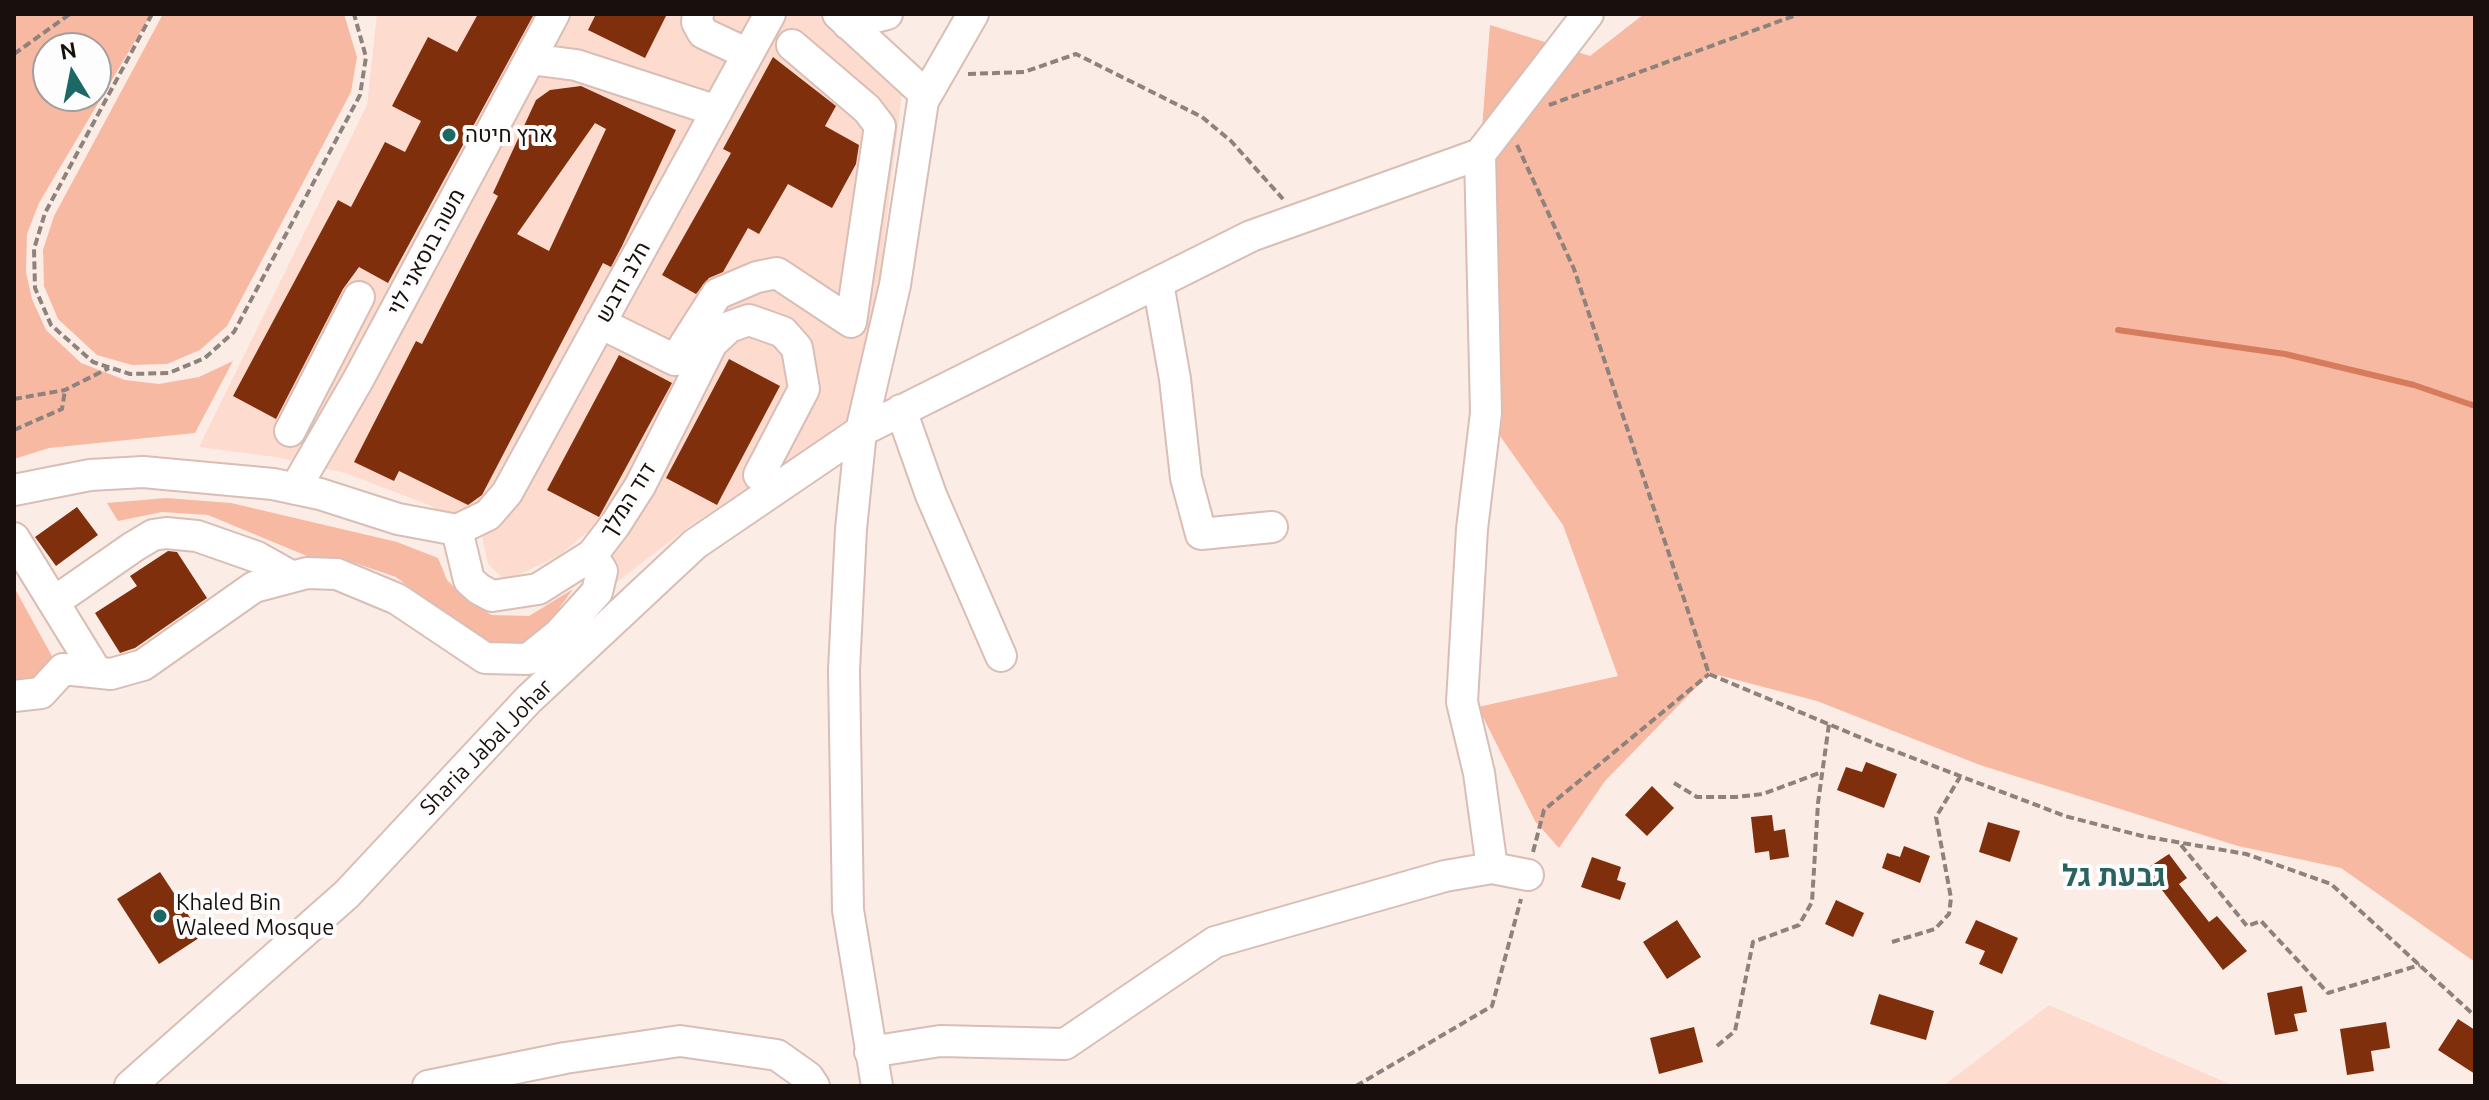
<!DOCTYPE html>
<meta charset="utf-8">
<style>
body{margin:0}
#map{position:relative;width:2489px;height:1100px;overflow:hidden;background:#fcece6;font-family:Ubuntu,sans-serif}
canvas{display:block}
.frame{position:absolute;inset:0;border:16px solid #19100d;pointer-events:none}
.north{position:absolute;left:32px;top:32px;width:80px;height:80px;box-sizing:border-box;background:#fdfdfd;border:2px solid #a29e9d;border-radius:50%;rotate:350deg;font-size:22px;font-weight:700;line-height:32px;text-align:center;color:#19100d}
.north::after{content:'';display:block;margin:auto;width:28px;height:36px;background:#1c6865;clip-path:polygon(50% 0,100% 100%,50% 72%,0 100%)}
</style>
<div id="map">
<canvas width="2489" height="1100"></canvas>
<div class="frame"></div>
<div class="north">N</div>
</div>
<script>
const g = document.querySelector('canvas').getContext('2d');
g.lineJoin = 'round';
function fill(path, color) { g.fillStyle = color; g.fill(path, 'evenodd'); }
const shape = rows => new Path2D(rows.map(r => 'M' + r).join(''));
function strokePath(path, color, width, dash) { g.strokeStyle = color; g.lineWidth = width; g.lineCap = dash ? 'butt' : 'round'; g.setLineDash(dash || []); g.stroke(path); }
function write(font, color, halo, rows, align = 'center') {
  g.font = font + ' Ubuntu,Heebo,sans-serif'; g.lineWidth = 8; g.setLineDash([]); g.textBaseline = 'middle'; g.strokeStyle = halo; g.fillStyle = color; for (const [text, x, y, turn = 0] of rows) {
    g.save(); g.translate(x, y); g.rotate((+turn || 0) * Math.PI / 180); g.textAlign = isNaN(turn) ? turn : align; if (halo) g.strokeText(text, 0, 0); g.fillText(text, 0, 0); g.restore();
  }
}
fill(shape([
 [377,14,823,14,902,94,877,297,846,426,691,525,617,582,586,533,560,555,506,581,488,564,482,537,429,505,345,473,276,457,199,447,367,105],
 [2049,1005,2234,1086,1943,1086]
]), '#fedbcf');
fill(shape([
 [14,14,151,14,39,203,27,234,26,272,32,299,46,330,81,363,125,380,159,384,199,377,233,361,195,433,49,448,14,459],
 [48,48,96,48,96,96,48,96],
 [163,14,344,14,357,57,351,92,227,326,200,350,167,364,132,365,97,355,58,319,44,286,43,250,54,216],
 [1644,14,2475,14,2475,962,2341,868,2238,846,1980,765,1817,701,1710,673,1605,781,1559,848,1535,821,1478,707,1618,676,1563,525,1500,436,1480,154,1490,25,1590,56],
 [166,498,231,503,397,542,438,558,447,580,470,603,492,615,529,616,573,589,542,632,524,643,499,648,464,629,396,577,352,562,307,556,208,515,162,512,118,521,107,503],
 [14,587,53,658,35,682,14,685]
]), '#f7b9a2');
strokePath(shape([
 [2118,330,2285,354,2414,385,2475,406]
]), '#d67c5c', 6);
fill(shape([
 [478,14,534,14,388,283,359,267,343,289,276,419,233,396,338,200,351,207,385,142,405,152,421,121,392,106,428,37,457,52],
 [596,14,667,14,645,58,588,30],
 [773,57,836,106,825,126,859,145,856,164,832,208,788,184,759,234,748,228,723,272,709,278,696,294,662,275,731,153,723,149],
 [581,86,676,130,622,246,611,267,603,263,482,495,468,505,399,471,394,481,354,462,416,341,422,344,498,196,493,193,536,100,550,90],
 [595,123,606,129,549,251,517,234],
 [619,355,672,383,599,517,547,490],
 [729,359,780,386,717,505,666,478],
 [77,507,98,535,56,566,35,537],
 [168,551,177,552,207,598,135,648,120,653,95,613,137,586,130,576],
 [1866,762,1897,774,1884,808,1837,790,1846,767,1862,772],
 [1652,786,1674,808,1647,836,1625,815],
 [1772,815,1774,831,1785,829,1789,857,1770,860,1769,851,1755,853,1751,817],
 [1988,822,2020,831,2010,862,1979,852],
 [1904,846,1930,856,1920,883,1882,868,1887,853,1900,857],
 [2169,854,2187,878,2179,884,2209,922,2217,916,2247,951,2223,970,2146,869],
 [1592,857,1621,867,1617,880,1626,883,1620,900,1581,887],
 [160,872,202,936,159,964,117,899],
 [1836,900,1864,913,1853,937,1825,924],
 [1677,920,1701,957,1667,979,1643,942],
 [1976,920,2018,938,2002,974,1979,964,1985,951,1965,943],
 [2302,986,2307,1012,2294,1014,2298,1031,2275,1035,2267,993],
 [1879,994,1934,1011,1926,1040,1870,1024],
 [2458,1019,2475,1030,2475,1074,2438,1050],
 [2386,1022,2390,1048,2371,1051,2374,1071,2347,1075,2340,1029],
 [1694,1027,1703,1062,1659,1074,1650,1038]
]), '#802f0c');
const minor = shape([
 [698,14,697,22,703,33,748,54],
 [838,14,926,95],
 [848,24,887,14],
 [530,59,576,65,717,111],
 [1480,154,1486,413,1472,529,1462,702,1479,773,1492,868],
 [1158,283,1175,379,1186,478,1201,534,1272,527],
 [600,323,675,360,717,294,757,277,777,273,851,322,880,126,867,109,792,45],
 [901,410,931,495,1001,656],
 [290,431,359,297],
 [295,489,358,380,554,14],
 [14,490,90,475,143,472,273,484,320,494,398,519,457,530,469,580,479,589,492,596,538,589,592,555,615,525,640,486,712,343,729,327,749,320,783,332,797,348,804,389,759,475],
 [457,530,488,515,507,493,770,14],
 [14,538,96,671],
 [54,602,133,547,153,535,166,533,197,536,257,557,291,576],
 [14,696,41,693,63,669,111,674,143,665,254,587,307,573,337,574,397,599,485,658,528,659,558,635,597,592,602,571,592,555],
 [870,1052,940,1041,1065,1044,1215,942,1445,876,1492,868,1528,875],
 [130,1086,347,894,528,700,695,544,861,431,1251,236,1480,154,1588,14],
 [428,1086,565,1058,680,1041,777,1055,808,1077,814,1086],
 [877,1086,848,910,844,670,851,529,861,431,895,285,923,101,973,14]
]);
strokePath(minor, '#d8beb5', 34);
strokePath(shape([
 [152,14,45,213,34,249,35,288,51,325,93,362,130,374,169,373,205,358,234,332,360,95,366,57,354,14],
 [14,54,70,14],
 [968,74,1024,72,1076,54,1202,117,1231,141,1283,199],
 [1549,105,1799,14],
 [1517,145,1574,269,1709,674,1876,744,2065,816,2142,836,2246,854,2331,884,2475,1016],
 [14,399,65,390,109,368],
 [14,430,62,409,65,390],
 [1674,783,1697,797,1736,797,1763,794,1822,772],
 [2181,845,2247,926,2261,921,2328,993,2420,965],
 [1533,852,1544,810,1709,674],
 [1892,942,1935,929,1949,914,1951,898,1936,817,1960,777],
 [1717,1046,1735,1031,1753,942,1799,925,1812,902,1818,803,1829,724],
 [1356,1086,1492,1006,1521,899]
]), '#8e827d', 4, [8, 4]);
strokePath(minor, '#fff', 30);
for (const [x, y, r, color] of [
 [449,135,8,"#1c6865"],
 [160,916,8,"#1c6865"]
]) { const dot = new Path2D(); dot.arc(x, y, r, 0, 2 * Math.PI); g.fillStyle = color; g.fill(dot); strokePath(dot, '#fdfdfd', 3); }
write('22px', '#19100d', '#fdfdfd', [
 ["ארץ חיטה",465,135],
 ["Khaled Bin",176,903],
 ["Waleed Mosque",176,928]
], 'left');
write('22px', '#19100d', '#fdfdfd', [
 ["משה בוסאני לוי",426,252,-62],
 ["חלב ודבש",623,282,-61],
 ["דוד המלך",628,500,-58],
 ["Sharia Jabal Johar",486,747,-46]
]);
write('bold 30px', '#29625f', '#fdfdfd', [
 ["גבעת גל",2114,876]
]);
</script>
